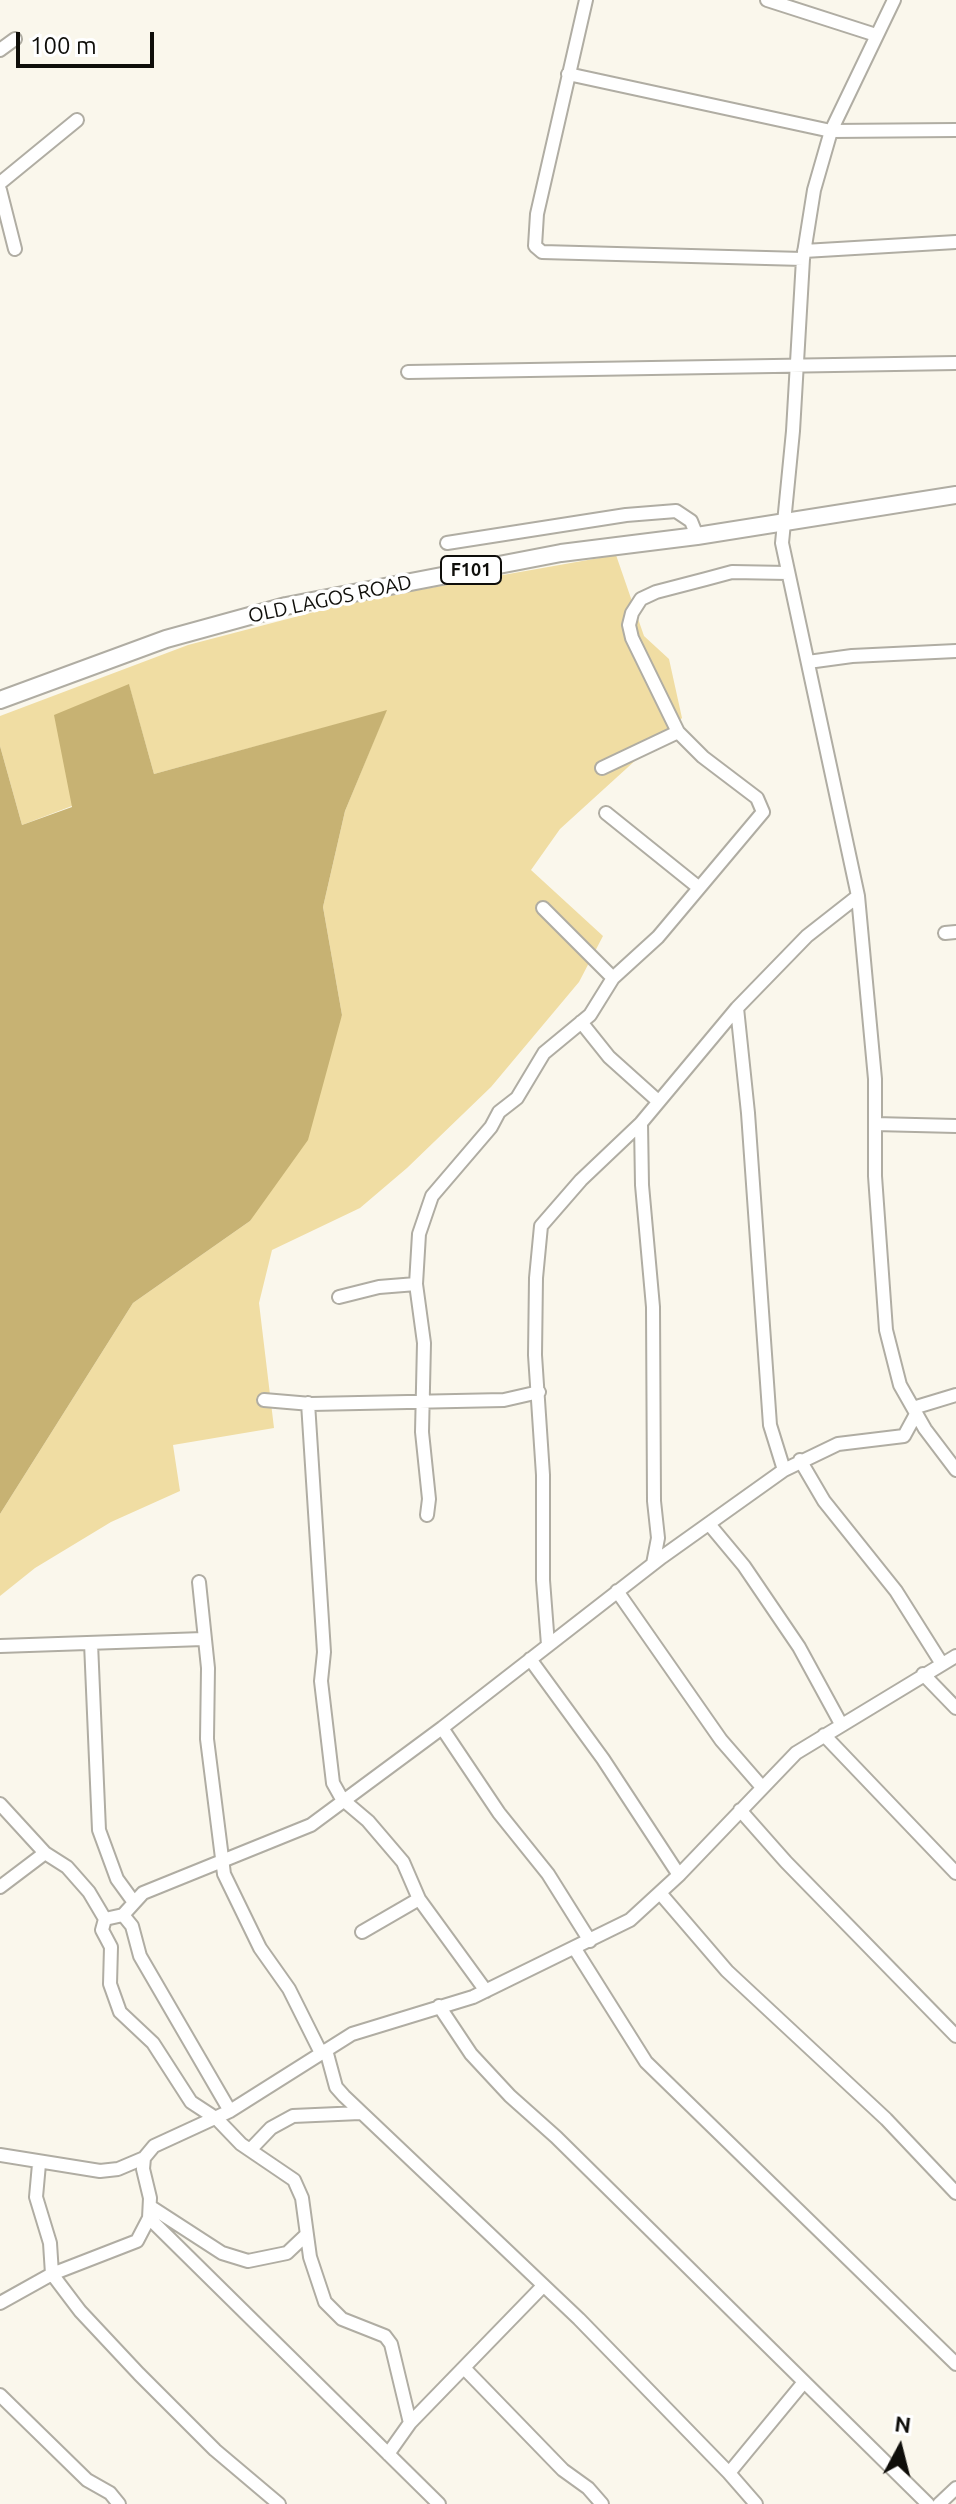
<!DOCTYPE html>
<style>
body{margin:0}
#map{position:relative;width:956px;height:2504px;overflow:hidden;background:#faf7ec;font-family:Ubuntu,sans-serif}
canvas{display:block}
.north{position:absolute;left:860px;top:2408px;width:80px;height:80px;-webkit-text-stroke:6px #fff;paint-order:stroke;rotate:7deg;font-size:22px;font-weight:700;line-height:32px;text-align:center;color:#0f0e0a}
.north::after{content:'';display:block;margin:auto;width:28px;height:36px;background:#0f0e0a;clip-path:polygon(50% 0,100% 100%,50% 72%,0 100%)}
.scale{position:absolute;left:16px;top:32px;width:138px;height:36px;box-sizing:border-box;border:4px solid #0f0e0a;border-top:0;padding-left:10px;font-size:24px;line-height:28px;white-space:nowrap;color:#0f0e0a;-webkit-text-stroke:6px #fff;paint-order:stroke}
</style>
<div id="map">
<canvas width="956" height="2504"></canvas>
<div class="north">N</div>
<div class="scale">100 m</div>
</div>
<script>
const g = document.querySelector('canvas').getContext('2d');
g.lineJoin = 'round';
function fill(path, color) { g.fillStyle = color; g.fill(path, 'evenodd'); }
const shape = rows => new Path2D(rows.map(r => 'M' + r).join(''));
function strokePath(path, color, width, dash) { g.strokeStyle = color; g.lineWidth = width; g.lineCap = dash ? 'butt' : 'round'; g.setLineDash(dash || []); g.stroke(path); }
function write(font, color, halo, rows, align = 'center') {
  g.font = font + ' Ubuntu,sans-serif'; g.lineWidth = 7; g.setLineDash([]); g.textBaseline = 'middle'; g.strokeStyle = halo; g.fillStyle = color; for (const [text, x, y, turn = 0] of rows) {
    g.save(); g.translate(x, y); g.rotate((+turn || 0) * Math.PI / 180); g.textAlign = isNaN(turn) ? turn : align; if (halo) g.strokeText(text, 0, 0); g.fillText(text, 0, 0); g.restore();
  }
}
fill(shape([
 [616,555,644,636,669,659,682,718,560,829,531,870,603,936,579,982,491,1087,407,1168,360,1208,272,1250,259,1303,274,1428,173,1445,180,1491,111,1522,35,1568,0,1596,0,1514,133,1303,250,1221,342,1015,323,907,345,811,386,711,154,774,129,685,72,806,22,825,0,746,0,716,188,645,356,601]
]), '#f0dda3');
fill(shape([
 [129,684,154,774,387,710,345,811,323,907,342,1015,308,1140,250,1221,133,1303,0,1514,0,746,22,825,72,807,54,715]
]), '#c7b273');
const minor = shape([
 [586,0,537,214,535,246,542,252,803,259],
 [767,0,876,35],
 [894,0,831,131,814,190,803,259,793,431,782,543,858,896,875,1079,875,1176,886,1330,900,1385,925,1429,956,1470],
 [0,50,15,39],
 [568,74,831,131,956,130],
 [0,183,77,120],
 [0,190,15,249],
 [804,251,956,242],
 [408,372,956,363],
 [447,543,626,515,676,511,691,521,697,536],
 [808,662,852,656,956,651],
 [602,768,678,732],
 [606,813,698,887],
 [543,908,613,978],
 [945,933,956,932],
 [737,1008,748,1113,770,1425,784,1470],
 [581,1022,609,1057,658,1101],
 [641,1123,642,1185,653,1307,654,1501,658,1538,653,1564],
 [875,1124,956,1126],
 [339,1297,379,1287,416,1284],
 [264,1400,311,1404,504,1400,539,1392],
 [308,1403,324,1652,321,1681,333,1783,342,1799,368,1821,403,1862,419,1899,486,1991],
 [913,1408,956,1395],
 [800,1460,824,1501,896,1591,942,1664],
 [427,1515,429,1499,422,1432,424,1343,416,1284,419,1234,432,1196,491,1127,499,1112,517,1098,544,1053,590,1015,613,978,658,937,763,812,757,798,703,757,678,732,632,638,629,625,632,613,641,599,656,592,706,579,732,572,788,573],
 [709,1524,744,1566,799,1647,841,1724],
 [199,1582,208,1668,207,1739,224,1874,260,1948,289,1989,321,2053],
 [617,1591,721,1740,761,1786],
 [91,1643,99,1830,117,1879,133,1901],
 [548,1645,543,1580,543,1475,535,1355,536,1278,541,1226,581,1180,641,1123,737,1008,807,936,858,896],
 [0,1646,203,1639],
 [530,1659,603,1759,679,1875],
 [923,1674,956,1708],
 [442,1728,499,1813,548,1874,590,1941],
 [824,1735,956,1873],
 [0,1804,45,1853,67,1867,89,1892,105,1919],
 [740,1810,786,1862,956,2036],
 [0,1887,45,1853],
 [660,1893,727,1971,886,2119,956,2193],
 [123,1915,132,1926,140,1956,230,2111],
 [362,1932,419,1899],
 [575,1949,646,2062,956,2364],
 [439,2006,471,2054,510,2096,556,2137,928,2504],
 [326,2050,336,2087,344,2096,579,2319,729,2473],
 [250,2150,271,2128,293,2116,360,2113],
 [0,2155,100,2171,118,2169,144,2158],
 [39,2164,36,2197,50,2243,52,2274,80,2311,139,2374,215,2450,279,2504],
 [151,2207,222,2253,248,2261,287,2253,306,2235],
 [149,2218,439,2504],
 [0,2303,52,2274,137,2241,149,2218,150,2198,143,2169,144,2158,154,2146,230,2111,352,2034,473,1997,630,1920,679,1875,796,1753,956,1656],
 [465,2369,563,2470,588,2488,602,2504],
 [0,2395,87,2480,110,2493,119,2504],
 [410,2423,391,2344,385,2336,342,2319,325,2302,310,2257,302,2198,294,2180,241,2144,217,2119,191,2102,153,2043,120,2012,110,1984,111,1947,102,1930,105,1919,123,1915,143,1893,311,1825,442,1728,662,1557,784,1470,838,1444,904,1436,916,1414],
 [388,2454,410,2423,543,2286],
 [756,2504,729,2473,804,2382],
 [939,2504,956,2488]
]);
const major = shape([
 [0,700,166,639,286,606,561,553,697,536,956,495]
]);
strokePath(minor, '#b0ada3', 16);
strokePath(major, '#b0ada3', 20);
strokePath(minor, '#fff', 12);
strokePath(major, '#fff', 16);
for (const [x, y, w] of [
 [471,570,60]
]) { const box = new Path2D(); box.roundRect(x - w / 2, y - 14, w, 28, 6); g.fillStyle = '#fff'; g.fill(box); strokePath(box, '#0f0e0a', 2); }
write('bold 18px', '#0f0e0a', null, [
 ["F101",471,570]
]);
write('20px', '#0f0e0a', '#fff', [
 ["OLD LAGOS ROAD",330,599,-12]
]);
</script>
